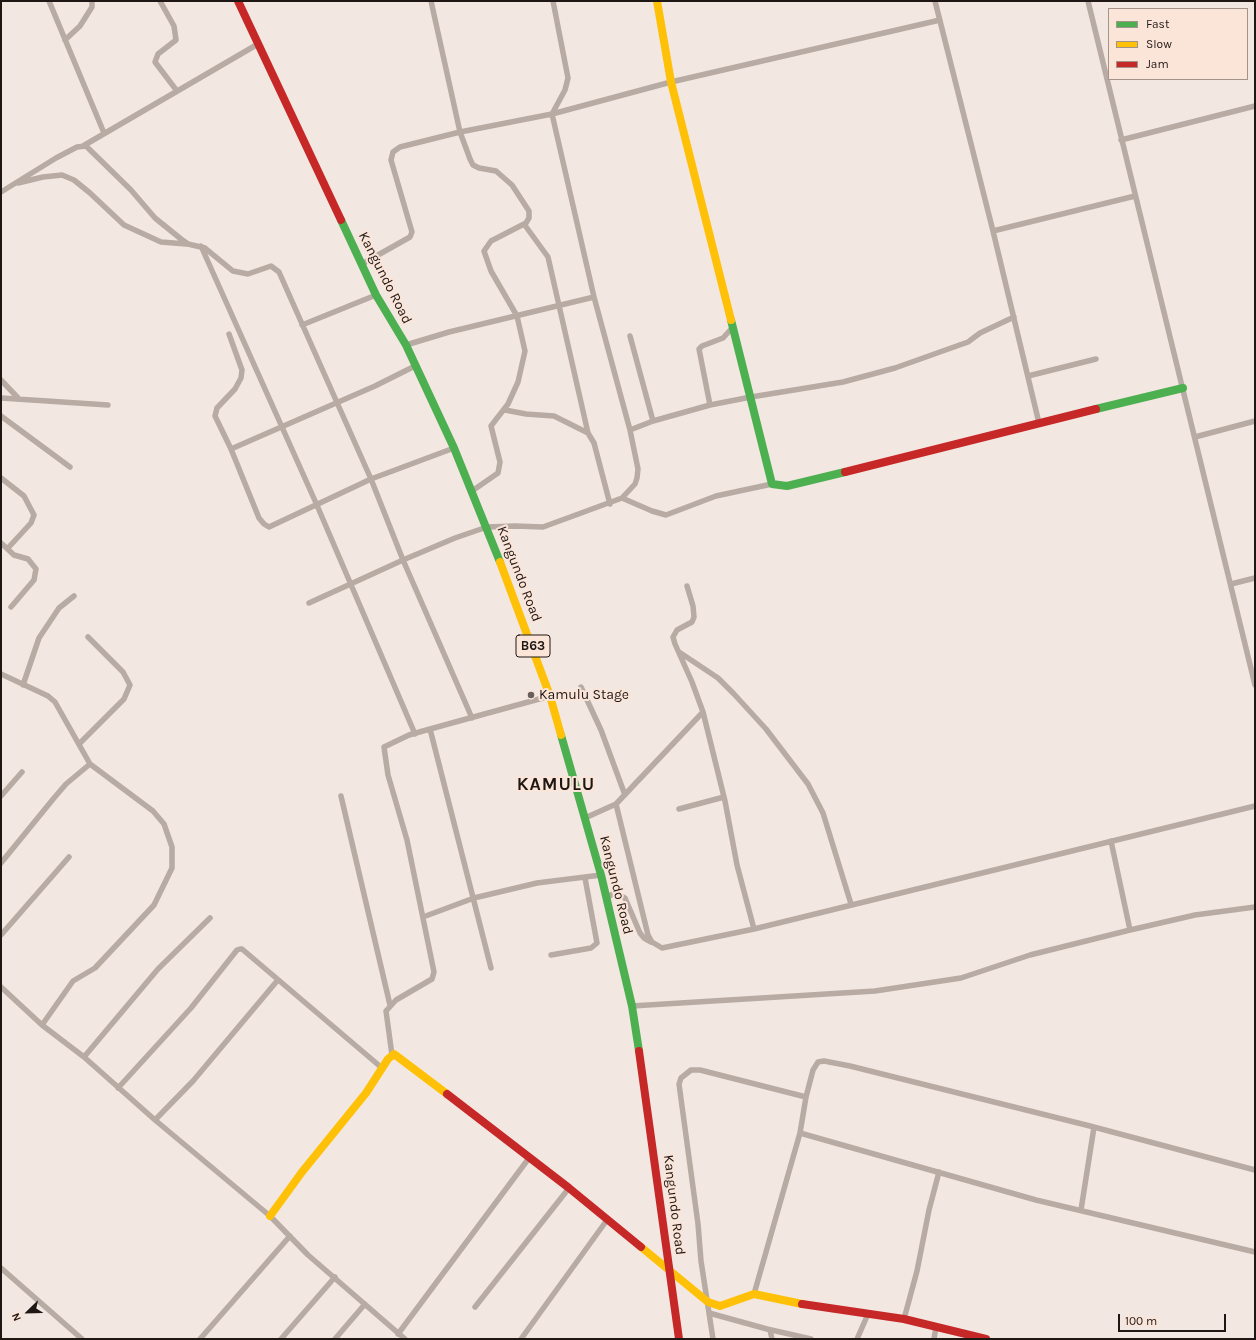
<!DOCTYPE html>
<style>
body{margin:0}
#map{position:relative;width:1256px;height:1340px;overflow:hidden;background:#f3e7e1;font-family:Karla,sans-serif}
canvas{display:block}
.frame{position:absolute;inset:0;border:2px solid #1f1713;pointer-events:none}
.legend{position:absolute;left:1108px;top:8px;width:140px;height:72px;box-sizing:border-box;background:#fbe5d9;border:1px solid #a3938a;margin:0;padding:5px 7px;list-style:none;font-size:12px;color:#1f1713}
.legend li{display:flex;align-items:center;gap:8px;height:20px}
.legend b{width:20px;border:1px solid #a3938a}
.north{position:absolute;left:8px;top:1292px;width:40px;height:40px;-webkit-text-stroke:3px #fbe5d9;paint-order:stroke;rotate:247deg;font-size:11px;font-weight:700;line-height:16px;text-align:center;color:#1f1713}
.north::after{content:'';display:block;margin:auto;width:14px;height:18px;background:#1f1713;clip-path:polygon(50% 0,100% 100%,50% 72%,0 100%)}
.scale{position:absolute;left:1118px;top:1314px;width:108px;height:18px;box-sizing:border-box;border:2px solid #1f1713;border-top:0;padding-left:5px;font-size:12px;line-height:14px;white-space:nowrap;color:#1f1713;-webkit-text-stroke:3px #fbe5d9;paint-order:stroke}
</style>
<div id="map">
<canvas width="1256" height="1340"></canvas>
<div class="frame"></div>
<ul class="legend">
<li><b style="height:5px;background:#4caf50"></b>Fast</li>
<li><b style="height:5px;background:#ffc107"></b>Slow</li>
<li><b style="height:5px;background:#c62828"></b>Jam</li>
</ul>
<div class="north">N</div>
<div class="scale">100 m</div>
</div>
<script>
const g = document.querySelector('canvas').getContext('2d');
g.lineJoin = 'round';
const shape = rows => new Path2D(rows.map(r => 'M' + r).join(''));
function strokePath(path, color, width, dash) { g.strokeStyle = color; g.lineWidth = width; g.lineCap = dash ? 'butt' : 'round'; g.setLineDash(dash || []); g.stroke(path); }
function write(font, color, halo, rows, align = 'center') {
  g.font = font + ' Karla,sans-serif'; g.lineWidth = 4; g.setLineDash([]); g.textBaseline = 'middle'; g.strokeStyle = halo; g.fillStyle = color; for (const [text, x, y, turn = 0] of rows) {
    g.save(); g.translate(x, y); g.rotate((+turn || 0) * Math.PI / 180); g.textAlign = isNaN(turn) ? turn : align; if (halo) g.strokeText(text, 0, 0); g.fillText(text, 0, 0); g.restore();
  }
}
strokePath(shape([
 [49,1,104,133],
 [160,1,174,26,176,40,158,54,155,62,177,91],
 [431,1,460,132,470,159,473,165,479,168,496,171,512,185,529,211,529,218,526,223,491,241,484,251,491,271,517,316,525,351,518,382,508,404,491,426,500,462,498,473,472,491],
 [553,1,568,78,565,90,552,114,594,297,630,430],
 [935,1,993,231,1039,423],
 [1088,1,1255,685],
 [65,40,80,26,92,7,92,1],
 [1121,140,1255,106],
 [83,146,258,44],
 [18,183,43,177,62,175,74,180,90,193,124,225,161,242,186,244],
 [1,192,56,158,77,147,86,146,131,190,155,218,181,239,188,244,205,248,233,271,248,274,271,266,279,272,371,479,403,560,472,718],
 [524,224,548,257,588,433],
 [993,231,1135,196],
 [201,246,316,503,415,734],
 [362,264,410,237,412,232,391,160,393,152,400,147,460,132,552,114,671,82,940,20],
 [302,325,376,295],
 [229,334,242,370,241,378,235,389,217,408,215,416,231,449,259,518,264,524,269,527,371,479,454,448],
 [630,336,653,421],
 [406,345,449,332,594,297],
 [1028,376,1096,359],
 [1,380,19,399],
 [1,398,108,405],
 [710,405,699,349,702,346,723,338,733,327],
 [505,410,526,414,554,416,588,433,594,443,610,504],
 [1,416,70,467],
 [1195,437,1255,421],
 [231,449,375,386,415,366],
 [1,478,24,496,34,515,31,523,8,548],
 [622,498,652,511,666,515,716,496,772,484],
 [1,543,14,555,28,559,36,569,34,580,11,607],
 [1231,584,1255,578],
 [687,586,693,606,694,617,692,622,677,630,673,637,675,644,692,682,703,712,725,801,737,865,754,929],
 [309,603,403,560,455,538,487,527,515,526,543,527,622,498,635,484,637,478,638,469,630,430,653,421,710,405,751,397,843,382,895,368,968,342,980,333,1014,317],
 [679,652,718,678,734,694,766,729,808,784,823,813,851,904],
 [1,674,48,696,55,702,90,764,153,811,164,824,172,847,172,868,154,905,95,968,73,981,42,1025],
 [23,685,39,638,59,608,74,596],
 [581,687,601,730,625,795],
 [79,744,124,699,130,685,123,672,88,637],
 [1,796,22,772],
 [341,796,390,1005],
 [616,804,703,712],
 [679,809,724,797],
 [585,818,616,804,648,935,652,942,662,948,754,929,1255,806],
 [1111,841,1130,930],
 [1,863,54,798,66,784,90,764],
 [607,898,615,892,625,898,640,933,644,938,651,942],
 [423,917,474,898,537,883,601,875],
 [1,935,69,857],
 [551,955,591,948,597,943,585,878],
 [491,968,430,729,550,696],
 [1,987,42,1025,84,1057,155,1120,270,1216,308,1255,405,1339],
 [632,1006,875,991,961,978,1030,955,1130,930,1195,915,1255,907],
 [392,1055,386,1011,396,1000,432,979,434,972,407,840,388,775,384,747,409,735,430,729],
 [84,1057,158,969,210,918],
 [118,1088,191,1008,237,950,240,949,242,949,382,1068],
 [155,1120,193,1081,277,981],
 [800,1133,1036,1200,1255,1252],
 [1081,1210,1094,1127],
 [1,1268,82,1339],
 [754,1294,800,1133,806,1097,813,1070,818,1062,824,1061,850,1066,1090,1126,1255,1170],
 [475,1307,569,1188],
 [709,1313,767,1329,811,1339],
 [904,1319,917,1271,929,1210,939,1172],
 [770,1330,772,1339],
 [398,1334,529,1158],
 [200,1339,290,1236],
 [281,1339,335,1277],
 [335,1339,365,1304],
 [521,1339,607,1220],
 [713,1339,701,1261,698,1224,679,1084,681,1078,691,1070,700,1070,806,1097],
 [857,1339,868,1314],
 [934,1339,936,1327]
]), '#b7aba4', 5.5);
strokePath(shape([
 [341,220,376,295,406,345,454,448,500,562],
 [731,320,772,484,787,486,845,472],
 [1096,409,1183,388],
 [561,735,601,875,632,1006,639,1051]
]), '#4caf50', 8);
strokePath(shape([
 [657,1,671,82,731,320],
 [500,562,550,696,561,735],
 [270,1216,302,1172,366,1093,388,1059,394,1054,447,1094],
 [641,1247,708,1302,720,1306,754,1294,802,1304]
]), '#ffc107', 8);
strokePath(shape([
 [238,1,341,220],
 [845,472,1096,409],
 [639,1051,679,1339],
 [447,1094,569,1188,641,1247],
 [802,1304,904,1319,986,1339]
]), '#c62828', 8);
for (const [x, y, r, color] of [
 [531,695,4,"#69605b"]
]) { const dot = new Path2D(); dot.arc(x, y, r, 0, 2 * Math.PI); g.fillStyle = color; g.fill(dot); strokePath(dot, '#fbe5d9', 1.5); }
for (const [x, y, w] of [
 [533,646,34]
]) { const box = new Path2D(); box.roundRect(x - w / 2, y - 11, w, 22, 3); g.fillStyle = '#fbe5d9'; g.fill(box); strokePath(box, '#1f1713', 1); }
write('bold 13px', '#1f1713', null, [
 ["B63",533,646]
]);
write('14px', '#1f1713', '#fbe5d9', [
 ["Kangundo Road",385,278,63],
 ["Kangundo Road",519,574,69],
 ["Kangundo Road",616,885,76],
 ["Kangundo Road",674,1205,83]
]);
write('14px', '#1f1713', '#fbe5d9', [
 ["Kamulu Stage",539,695]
], 'left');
g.letterSpacing = '1px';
write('bold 18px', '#1f1713', '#fbe5d9', [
 ["KAMULU",556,785]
]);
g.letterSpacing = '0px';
</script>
